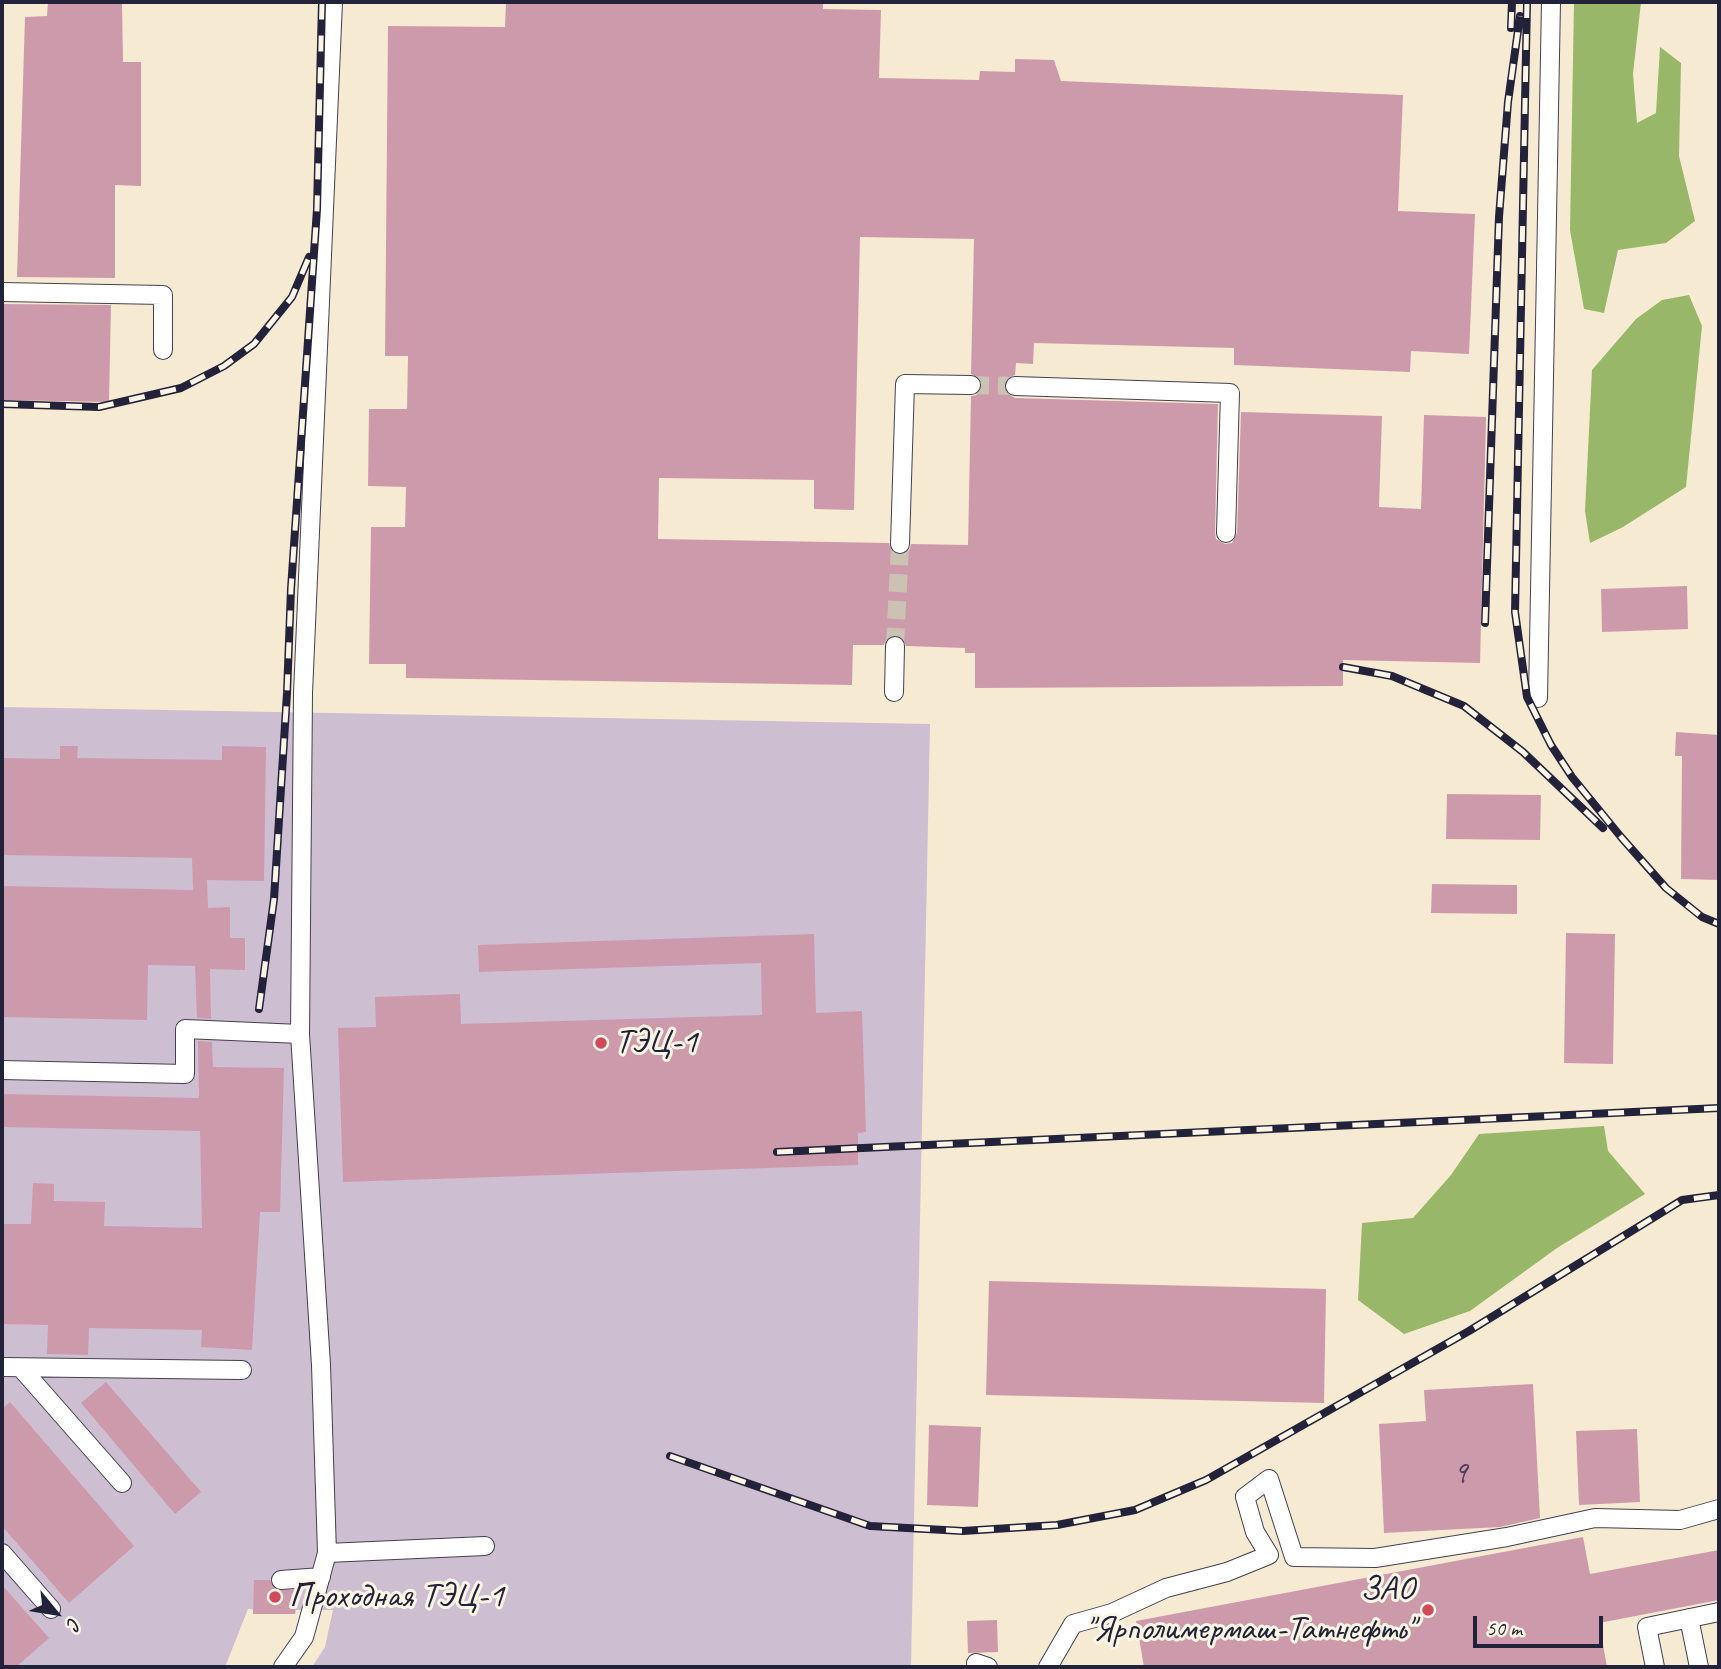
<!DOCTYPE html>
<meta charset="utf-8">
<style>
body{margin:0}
#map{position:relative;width:1721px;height:1669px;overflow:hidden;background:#f7ead2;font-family:Caveat,sans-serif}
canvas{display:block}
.frame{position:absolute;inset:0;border:4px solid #22223b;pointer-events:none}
.north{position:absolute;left:21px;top:1578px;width:70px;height:70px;-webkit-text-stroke:5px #fcf5e5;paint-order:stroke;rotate:120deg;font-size:19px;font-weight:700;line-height:28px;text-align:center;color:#22223b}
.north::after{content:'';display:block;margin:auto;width:24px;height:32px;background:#22223b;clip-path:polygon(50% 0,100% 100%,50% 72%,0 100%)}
.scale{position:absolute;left:1473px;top:1616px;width:130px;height:32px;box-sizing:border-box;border:4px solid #22223b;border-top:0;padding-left:9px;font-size:21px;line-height:24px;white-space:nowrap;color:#22223b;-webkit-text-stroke:5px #fcf5e5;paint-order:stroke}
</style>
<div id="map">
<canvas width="1721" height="1669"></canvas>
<div class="frame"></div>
<div class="north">С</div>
<div class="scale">50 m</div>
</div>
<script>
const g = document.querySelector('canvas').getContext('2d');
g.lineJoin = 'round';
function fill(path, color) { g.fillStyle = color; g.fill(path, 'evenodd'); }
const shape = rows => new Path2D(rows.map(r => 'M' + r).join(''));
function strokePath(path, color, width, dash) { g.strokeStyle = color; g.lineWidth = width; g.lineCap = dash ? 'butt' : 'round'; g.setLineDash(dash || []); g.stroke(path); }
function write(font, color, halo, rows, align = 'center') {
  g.font = font + ' Caveat,sans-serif'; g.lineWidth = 6; g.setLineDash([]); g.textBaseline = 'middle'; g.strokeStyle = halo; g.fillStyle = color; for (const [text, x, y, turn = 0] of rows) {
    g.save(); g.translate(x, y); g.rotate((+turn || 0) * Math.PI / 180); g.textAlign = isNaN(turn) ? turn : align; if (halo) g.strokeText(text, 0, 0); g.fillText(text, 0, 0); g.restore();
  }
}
fill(shape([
 [2,707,930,724,911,1667,312,1667,325,1647,333,1610,296,1610,295,1614,248,1609,225,1667,2,1667]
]), '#cebed1');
fill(shape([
 [1574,2,1641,2,1633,74,1637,123,1656,113,1660,47,1681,63,1679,156,1695,221,1666,243,1618,250,1604,313,1584,309,1570,230],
 [1689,295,1702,326,1686,487,1623,527,1590,543,1585,511,1592,370,1636,319,1662,300],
 [1604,1126,1608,1151,1645,1194,1557,1248,1470,1311,1404,1334,1358,1300,1362,1223,1413,1218,1451,1175,1479,1134]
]), '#98b769');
fill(shape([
 [48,2,122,2,123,62,141,62,141,186,115,185,115,278,17,277,25,17,47,16],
 [506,2,823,2,823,9,881,10,879,78,979,80,980,71,1015,72,1015,59,1054,60,1061,81,1403,95,1398,211,1475,214,1469,354,1411,351,1410,372,1234,365,1234,348,1034,343,1033,364,1016,363,1015,375,1006,379,1004,386,1005,392,1015,398,1218,404,1215,533,1216,539,1225,544,1232,543,1237,533,1241,412,1382,416,1379,507,1421,509,1424,415,1486,417,1480,663,1343,660,1343,686,975,688,975,653,965,653,965,648,906,646,901,637,895,635,886,640,884,645,853,645,852,685,406,678,406,664,369,664,371,527,405,527,406,487,368,486,369,409,407,409,408,356,385,356,388,26,505,27],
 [860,237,974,239,971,374,981,379,982,386,977,395,971,396,968,545,911,544,909,551,900,555,893,553,889,543,658,539,659,478,814,480,814,509,854,510],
 [2,304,111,305,109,402,2,400],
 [1687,586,1688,629,1602,632,1601,589],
 [1676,732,1719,735,1719,880,1681,879,1682,756,1675,756],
 [60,746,78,746,77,758,222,760,222,746,266,747,264,881,207,880,208,908,230,907,230,938,245,938,245,970,210,969,211,1019,197,1018,195,966,148,965,147,1020,2,1017,2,886,193,890,192,858,2,855,2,758,60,759],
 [1447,794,1541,795,1540,840,1446,839],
 [1432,884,1517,885,1517,914,1431,913],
 [1566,933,1615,934,1613,1064,1564,1063],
 [814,934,816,1013,862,1011,866,1132,858,1133,858,1165,343,1182,338,1028,376,1027,375,997,460,994,461,1024,762,1015,761,963,479,972,478,945],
 [198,1041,212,1042,213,1067,284,1068,280,1212,260,1212,252,1350,201,1347,202,1330,89,1328,88,1355,47,1354,48,1325,2,1324,2,1224,31,1224,33,1183,54,1184,54,1201,105,1202,104,1226,202,1228,200,1131,2,1127,2,1094,199,1098],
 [989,1281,1326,1289,1324,1403,986,1395],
 [106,1382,201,1492,175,1514,81,1403],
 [1533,1384,1540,1518,1500,1527,1384,1533,1379,1424,1426,1421,1424,1390],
 [10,1402,134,1546,69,1603,2,1526,2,1409],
 [929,1425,981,1427,978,1507,927,1505],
 [1637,1429,1640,1502,1579,1505,1576,1431],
 [1583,1537,1590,1574,1719,1550,1719,1600,1599,1623,1607,1667,1144,1667,1136,1621],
 [254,1580,270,1580,277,1590,296,1590,295,1614,253,1614],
 [2,1585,49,1638,16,1667,2,1667],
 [997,1620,998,1652,968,1653,967,1621]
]), '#cd9aac');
strokePath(shape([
 [971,385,1015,386],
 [895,646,900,544]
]), '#ccc2b4', 18, [18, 9]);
const minor = shape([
 [2,292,163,295,163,350],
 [1015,386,1230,393,1226,533],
 [900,544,905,384,971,385],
 [894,692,895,646],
 [1538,698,1551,2],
 [2,1070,185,1074,185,1029,300,1034],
 [2,1367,242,1370],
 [21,1368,122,1483],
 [2,1553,51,1609],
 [327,1553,321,1365,300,1034,303,693,333,2],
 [281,1580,321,1577],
 [1689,1618,1699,1667],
 [976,1663,988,1667],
 [283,1667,304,1637,327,1553,485,1546],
 [1048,1667,1073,1624,1112,1613,1166,1588,1227,1572,1269,1555,1255,1532,1245,1497,1269,1479,1294,1557,1375,1558,1507,1537,1595,1518,1680,1520,1719,1509],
 [1655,1667,1647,1627,1719,1612]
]);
strokePath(minor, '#424052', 20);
strokePath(minor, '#fff', 18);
const rail = shape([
 [1527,2,1515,612,1527,697,1551,745,1572,777,1621,837,1666,888,1702,917,1719,924],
 [1511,28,1512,2],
 [2,404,99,407,181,388,224,366,254,344,292,297,309,257],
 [1485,623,1499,217,1508,102,1520,16],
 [1343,667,1392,676,1464,706,1523,752,1603,828],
 [259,1009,274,899,287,693,291,589,317,209,322,2],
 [777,1152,1719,1108],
 [670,1456,870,1526,963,1531,1057,1525,1135,1510,1206,1480,1469,1331,1682,1200,1719,1195]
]);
strokePath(rail, '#22223b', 8);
strokePath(rail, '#fcf5e5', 5, [16]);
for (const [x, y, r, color] of [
 [601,1043,7,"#d1495b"],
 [275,1597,7,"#d1495b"],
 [1428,1610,7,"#d1495b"]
]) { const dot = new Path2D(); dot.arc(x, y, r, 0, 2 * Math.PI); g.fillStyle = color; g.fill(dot); strokePath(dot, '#fcf5e5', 2.5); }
write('32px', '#4d4057', null, [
 ["9",1460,1474]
]);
write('35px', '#22223b', '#fcf5e5', [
 ["ТЭЦ-1",615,1043],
 ["ЗАО",1414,1590,"right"],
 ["\"Ярполимермаш-Татнефть\"",1414,1630,"right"],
 ["Проходная ТЭЦ-1",289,1597]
], 'left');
</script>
